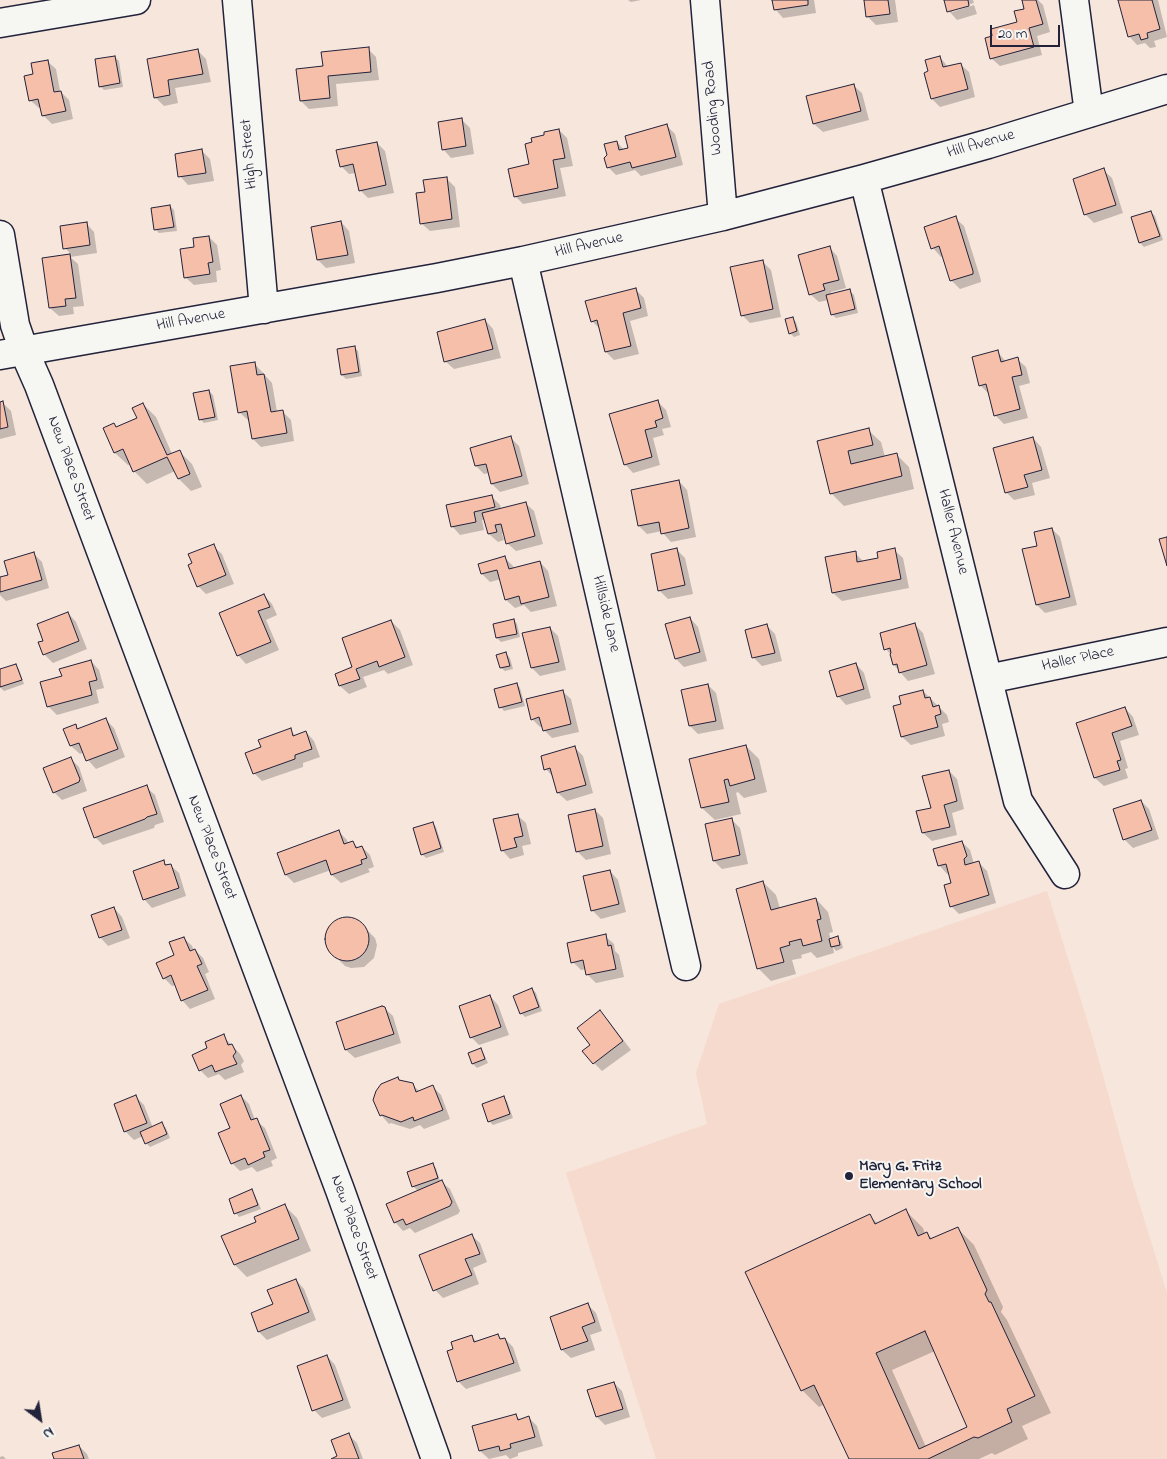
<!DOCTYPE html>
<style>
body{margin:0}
#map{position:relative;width:1167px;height:1459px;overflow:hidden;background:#f6e6dc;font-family:"Indie Flower",sans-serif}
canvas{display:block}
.north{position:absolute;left:15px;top:1394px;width:50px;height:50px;-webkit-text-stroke:4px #f6f6f2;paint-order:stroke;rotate:149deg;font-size:14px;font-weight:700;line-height:20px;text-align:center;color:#22223b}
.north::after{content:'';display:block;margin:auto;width:18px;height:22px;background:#22223b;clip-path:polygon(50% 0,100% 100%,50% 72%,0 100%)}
.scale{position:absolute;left:990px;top:25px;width:70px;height:22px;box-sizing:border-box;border:2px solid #22223b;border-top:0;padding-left:6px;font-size:15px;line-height:18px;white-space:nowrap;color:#22223b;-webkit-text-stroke:4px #f6f6f2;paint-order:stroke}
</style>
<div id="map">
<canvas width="1167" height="1459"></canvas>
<div class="north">N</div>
<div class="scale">20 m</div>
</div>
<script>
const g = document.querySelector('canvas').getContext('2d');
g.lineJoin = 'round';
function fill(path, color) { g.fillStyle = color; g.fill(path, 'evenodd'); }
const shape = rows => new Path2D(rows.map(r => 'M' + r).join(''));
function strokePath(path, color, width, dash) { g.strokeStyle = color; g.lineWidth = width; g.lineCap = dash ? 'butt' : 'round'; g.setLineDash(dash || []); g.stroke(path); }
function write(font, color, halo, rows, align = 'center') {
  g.font = font + ' "Indie Flower",sans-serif'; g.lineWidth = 4; g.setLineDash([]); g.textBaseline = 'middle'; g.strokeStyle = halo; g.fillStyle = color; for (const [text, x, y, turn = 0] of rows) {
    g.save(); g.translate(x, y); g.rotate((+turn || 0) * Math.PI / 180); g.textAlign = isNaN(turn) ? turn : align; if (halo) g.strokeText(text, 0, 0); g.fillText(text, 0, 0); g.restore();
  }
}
fill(shape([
 [1047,891,1092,1036,1132,1180,1167,1293,1167,1459,656,1459,566,1173,707,1124,696,1073,719,1004]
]), '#f6dacd');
fill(shape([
 [628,0,641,0,631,2],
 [773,0,814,0,816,13,783,18,775,9],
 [865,0,895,0,898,22,876,25,867,16],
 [945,0,973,0,974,3,952,9,952,12,974,5,977,14,957,20,949,11],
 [1023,0,1038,0,1043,5,1050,32,1037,36,1042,55,1000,66,991,58,1018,23,1026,9],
 [1119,0,1158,0,1167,37,1154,41,1156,47,1150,48,1145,43,1137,45,1129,36],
 [368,49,376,57,379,80,336,84,338,106,309,109,301,101,324,67],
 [198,51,206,59,211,82,175,88,178,103,164,106,155,97,148,60],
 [115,57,119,61,123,87,104,90,100,86],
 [940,57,948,67,960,64,969,72,975,97,940,107,932,99,929,72],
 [47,61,56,69,60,91,69,100,73,119,52,124,43,115,42,108,39,108,30,100,35,75],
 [853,85,862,93,869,120,823,132,814,124],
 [462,120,470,128,474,154,451,158,443,149],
 [667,126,675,134,683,165,641,176,635,170,616,175,608,167,617,142,624,150,629,148],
 [559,130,567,138,573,166,560,168,566,196,523,204,515,196,546,136],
 [377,143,385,151,394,193,368,198,360,190,356,173,349,174,341,166],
 [202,151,210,159,214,181,188,185,180,176],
 [1103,170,1112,178,1123,213,1094,223,1086,215],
 [446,178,455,187,460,227,430,231,421,223,426,193],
 [170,206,174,210,177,231,159,233,155,229],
 [1151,212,1155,216,1163,240,1144,247,1140,243,1133,218],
 [955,218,964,226,981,280,981,282,960,289,951,280,943,256,941,257,933,248,926,227],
 [341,222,349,231,355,263,326,268,318,260,312,228],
 [86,223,94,232,97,253,70,257,78,264,84,306,73,307,74,314,59,316,50,308,43,260,72,255,65,248],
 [209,237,217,245,221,270,216,271,217,282,194,285,185,277,196,248],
 [829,247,837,256,846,288,831,292,831,295,850,291,854,295,858,313,836,318,832,314,828,300,819,302,810,294],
 [763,262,771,270,781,317,750,323,742,315],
 [635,289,644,298,648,316,630,321,639,354,614,360,606,352,600,329,592,321],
 [792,318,796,322,800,335,794,337,790,333],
 [485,320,493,329,501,358,454,369,445,361],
 [354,347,358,351,362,376,346,379,342,375],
 [997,351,1006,362,1017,359,1026,367,1030,383,1019,386,1028,418,1004,424,995,415,989,394,980,385],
 [254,363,272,383,277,412,282,411,291,420,294,441,261,447,253,439,250,420,248,420,239,412],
 [209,391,213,395,218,420,204,423,200,419],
 [2,402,11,411,16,435,0,439,0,403],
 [658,402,666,410,671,427,662,429,664,435,653,438,660,465,633,473,625,464],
 [143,404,156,417,172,454,179,451,192,464,202,487,191,491,179,479,175,471,147,484,134,471,131,464,128,465,115,453,105,428,114,424,117,428,138,418],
 [868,430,881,442,885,457,896,454,909,467,914,489,844,506,831,493,819,442],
 [511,438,519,446,529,484,500,492,492,484,489,473,484,474,476,466],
 [1033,438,1041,447,1050,478,1032,483,1035,495,1014,500,1006,492],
 [679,481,687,490,696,537,671,542,663,533,662,531,647,534,639,526],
 [492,497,500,505,501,509,525,503,534,511,543,544,516,551,507,543,505,533,502,534,504,540,498,542,489,534,485,519,482,520,484,530,460,535,452,526],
 [1052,529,1060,537,1077,605,1045,613,1037,605,1039,547],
 [213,546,222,554,234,584,206,594,198,586],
 [677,550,685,558,693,594,668,599,659,590],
 [894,550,903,558,909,588,842,601,833,593,826,558,855,553,864,562,880,559],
 [33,553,42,562,49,588,6,601,0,595,0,578,10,575],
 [505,558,513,566,514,569,540,562,548,571,557,606,531,612,524,605,515,608,506,600,501,579,490,582,482,574],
 [264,595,272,604,277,615,266,620,279,650,246,664,238,655],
 [68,613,76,622,87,649,53,663,44,654,45,641],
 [690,618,698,627,707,661,684,667,676,659],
 [514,620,517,624,520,637,501,642,497,638,494,625],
 [391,621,400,630,413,665,388,674,384,670,363,677,367,687,349,694,340,686,336,674,354,668],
 [915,625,923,633,935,674,908,681,894,665,891,655,886,649],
 [767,626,775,634,782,661,762,666,754,658,747,631],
 [550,628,558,636,566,670,540,676,532,668],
 [506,654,510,658,513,669,505,671,501,668],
 [91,661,99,670,104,688,96,690,99,703,57,715,48,706,63,676],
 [856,664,864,673,871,698,846,705,838,696],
 [15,665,19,669,24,684,4,691,0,687,0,670],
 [517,684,520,688,525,706,504,711,501,707],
 [708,685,716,693,724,729,698,734,690,726],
 [562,691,571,699,579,732,552,738,544,730,543,726,540,727,532,719],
 [923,691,947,715,949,722,942,724,945,736,911,745,902,737],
 [1125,708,1133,717,1139,735,1120,741,1128,768,1125,769,1128,778,1104,786,1095,778,1078,724],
 [106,720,114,728,125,757,96,769,88,760,84,752,80,754,71,746,65,730,75,726,79,730],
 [290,730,296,736,306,732,314,741,320,757,303,763,303,767,262,781,254,773,263,748],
 [746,746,759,759,767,792,744,798,738,792,736,793,741,814,715,820,702,808],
 [575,748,583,756,593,793,567,801,558,793,554,778,546,769],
 [71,759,79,767,87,791,62,800,54,792],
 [949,771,957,779,964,809,952,813,957,835,932,841,923,833,918,812,932,809],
 [146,787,155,795,164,822,155,825,154,828,103,845,95,837],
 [1141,801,1149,809,1159,839,1133,848,1124,839],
 [595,810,603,818,611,854,586,860,577,851],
 [517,815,526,823,531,844,522,846,524,855,510,859,502,850],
 [732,820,740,828,748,864,722,869,714,861],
 [433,823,436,827,444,852,426,858,422,854],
 [339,832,347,840,348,844,353,843,359,848,362,847,370,855,374,867,368,869,370,872,341,883,332,875,331,870,294,883,286,875,278,854],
 [962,842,970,850,974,864,979,863,987,871,996,903,959,914,951,906,953,884,950,873,947,874,939,865],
 [163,862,168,866,170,865,179,873,186,896,152,908,144,899],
 [610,871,618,880,626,912,601,919,592,910],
 [763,882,776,895,780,909,816,899,828,912,833,932,829,933,831,940,837,938,841,941,843,948,836,951,833,947,834,953,817,958,811,952,801,955,802,958,792,960,796,974,771,981,758,968],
 [114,908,122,917,130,938,108,946,100,937],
 [348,918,355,920,361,924,375,938,377,945,374,958,364,967,351,968,345,966,331,952,327,946,327,933,329,927,334,922,341,919],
 [605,936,614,944,615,951,619,955,624,977,596,983,587,974,586,969,581,970,573,962],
 [184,938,192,946,194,951,195,950,203,958,209,972,205,974,215,999,190,1009,182,1000,176,985,172,986,164,978,176,956],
 [532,989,536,993,542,1011,525,1017,521,1013],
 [490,996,498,1005,509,1035,479,1045,471,1037],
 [384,1008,393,1016,401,1043,355,1058,346,1050,337,1022],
 [600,1012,608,1020,631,1050,602,1071,594,1063,592,1045],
 [223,1036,240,1054,244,1061,241,1065,244,1072,225,1080,219,1074,208,1078,200,1070,209,1049],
 [480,1050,484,1054,488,1063,477,1068,473,1064,470,1054],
 [398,1078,401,1082,412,1084,420,1092,433,1087,441,1095,450,1119,424,1129,420,1125,410,1129,391,1123,389,1124,381,1115],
 [241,1096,249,1104,255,1120,265,1128,277,1158,271,1161,273,1166,257,1172,252,1167,240,1171,232,1163,231,1129],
 [136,1097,144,1105,153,1128,162,1124,166,1128,170,1138,150,1147,146,1143,143,1136,134,1140,125,1131],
 [503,1098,507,1101,513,1118,493,1125,489,1121],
 [432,1164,436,1168,440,1181,450,1189,460,1211,458,1214,415,1233,410,1228,403,1231,395,1222,418,1191,413,1186],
 [251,1191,255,1195,261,1209,239,1217,236,1213],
 [285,1206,297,1218,311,1251,247,1277,235,1265,223,1237,257,1222],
 [906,1211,923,1228,925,1234,927,1233,933,1240,957,1228,974,1245,1003,1307,1001,1312,1007,1320,1051,1413,1022,1426,1028,1439,995,1455,992,1453,979,1459,851,1459,825,1404,819,1407,802,1390,869,1215,878,1224],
 [935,1351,969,1427,926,1447,892,1370],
 [471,1235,480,1243,487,1262,473,1268,479,1284,443,1298,435,1290],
 [296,1280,304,1289,316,1320,267,1340,259,1332,275,1305],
 [588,1305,596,1313,602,1331,590,1335,595,1350,571,1358,562,1350,551,1318],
 [498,1335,502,1340,505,1339,513,1347,521,1371,466,1389,458,1381,455,1350,471,1336,477,1342],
 [327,1356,335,1365,351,1408,322,1418,314,1410],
 [614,1383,622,1391,630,1417,605,1425,597,1417,589,1391],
 [516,1416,521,1420,529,1418,537,1426,543,1446,518,1453,518,1456,510,1459,506,1455,489,1459,480,1451,474,1427],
 [349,1435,357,1443,363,1459,334,1459,339,1457],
 [79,1446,87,1454,89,1459,55,1459],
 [3,1456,6,1459,0,1459,0,1457]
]), '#0003');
const building = shape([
 [772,0,808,0,808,5,774,10,772,0],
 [864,0,888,0,890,14,866,17,864,0],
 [944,0,968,0,969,6,947,12,944,0],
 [1022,0,1036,0,1043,24,1029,28,1034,47,990,59,985,38,992,36,991,29,1017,22,1014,11,1024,9,1022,0],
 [1118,0,1152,0,1160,29,1147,33,1148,38,1141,40,1139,34,1128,37,1118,0],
 [369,47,371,72,328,76,330,98,300,101,296,69,323,66,321,52,369,47],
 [198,49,203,74,168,80,170,95,154,98,147,59,198,49],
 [115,56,120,83,99,87,95,59,115,56],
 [940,56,943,67,961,63,968,89,931,99,924,73,928,71,925,60,940,56],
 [48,60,54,92,61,91,66,111,42,116,38,99,29,101,24,76,33,74,31,63,48,60],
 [854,84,861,111,813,124,806,96,854,84],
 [462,118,466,146,442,150,438,122,462,118],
 [667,124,676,157,632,168,630,162,607,168,604,158,607,155,604,144,617,141,619,150,628,148,625,136,667,124],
 [559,129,565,158,553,160,558,188,514,197,508,169,529,164,525,144,532,142,531,138,544,135,544,132,559,129],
 [377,142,386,185,359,191,353,164,340,167,336,150,377,142],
 [202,149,206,173,178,177,175,154,202,149],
 [1104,168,1116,205,1084,215,1073,179,1104,168],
 [447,177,452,219,420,224,416,193,425,192,423,180,447,177],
 [170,205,174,227,154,230,151,208,170,205],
 [1151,211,1160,236,1139,243,1131,217,1151,211],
 [956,216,973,271,973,274,950,281,939,246,931,249,924,227,956,216],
 [341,221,348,255,317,260,311,227,341,221],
 [87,222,90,245,63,249,60,226,87,222],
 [209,236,213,262,208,263,210,274,184,278,180,249,194,247,193,238,209,236],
 [830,246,839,280,823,284,825,290,809,295,798,255,830,246],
 [70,254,76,298,65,299,66,306,49,308,42,258,70,254],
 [763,260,773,309,741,316,730,267,763,260],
 [636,288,641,308,623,313,631,346,605,352,597,320,591,322,585,301,636,288],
 [850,289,855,309,831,315,826,295,850,289],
 [793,317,797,331,789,334,785,319,793,317],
 [485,319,493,349,444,362,437,332,485,319],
 [355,346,359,372,341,375,337,349,355,346],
 [998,350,1001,362,1018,357,1022,375,1012,377,1020,409,994,416,986,384,979,386,972,357,998,350],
 [255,362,257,375,264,374,271,412,283,410,287,433,252,439,247,411,238,413,230,366,255,362],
 [209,390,215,417,199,420,193,393,209,390],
 [658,400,663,418,655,421,657,427,645,430,652,457,624,465,609,414,658,400],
 [3,401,8,427,0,429,0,402,3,401],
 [143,403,167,455,180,450,190,474,178,479,167,457,133,472,123,449,114,453,103,428,114,423,116,427,137,418,132,408,143,403],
 [869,428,873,445,848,451,851,464,897,453,902,476,830,494,817,441,869,428],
 [511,436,522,476,491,484,486,464,475,466,470,448,511,436],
 [1033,437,1042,470,1024,475,1028,487,1005,493,993,448,1033,437],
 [679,480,689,528,661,534,659,522,638,526,631,490,679,480],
 [492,495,495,507,474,512,476,522,451,527,446,505,492,495],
 [526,502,535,536,506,544,501,524,495,525,497,532,488,534,482,513,526,502],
 [1052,528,1070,597,1036,605,1022,549,1037,546,1034,532,1052,528],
 [1167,537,1167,566,1159,539,1167,537],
 [214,544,226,575,197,587,188,565,192,563,188,554,214,544],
 [677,548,685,585,658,591,651,554,677,548],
 [895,548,901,579,832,593,825,557,856,551,857,562,878,558,877,552,895,548],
 [34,552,42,580,0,592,0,577,8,575,4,561,34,552],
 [505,556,509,569,540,561,549,597,521,604,519,596,505,600,497,570,481,574,478,564,505,556],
 [264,594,270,607,258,611,271,642,237,656,219,613,264,594],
 [68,612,79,641,43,655,38,642,43,641,37,624,68,612],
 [690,617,700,652,675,659,665,624,690,617],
 [514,619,517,634,496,638,493,624,514,619],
 [391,620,405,657,379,667,377,661,356,669,360,679,339,686,335,674,352,667,342,638,391,620],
 [915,623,927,665,899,673,897,664,893,665,890,654,891,653,890,648,884,650,880,633,915,623],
 [767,624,775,653,752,658,745,630,767,624],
 [550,627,559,662,531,668,522,633,550,627],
 [506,652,510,666,500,668,496,655,506,652],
 [91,660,97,680,89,682,92,695,47,707,40,682,62,676,59,669,91,660],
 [856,663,864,689,837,697,829,671,856,663],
 [16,664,22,680,0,687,0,669,16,664],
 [517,683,522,702,499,708,494,689,517,683],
 [708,684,716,721,689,726,681,690,708,684],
 [563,690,571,724,543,731,539,717,531,720,526,699,563,690],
 [923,690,925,698,930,697,933,707,939,705,941,714,935,716,938,727,901,737,893,706,901,704,899,696,923,690],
 [1125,707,1132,726,1112,733,1121,760,1117,761,1120,770,1094,778,1076,723,1125,707],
 [106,718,118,749,86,761,79,743,70,746,63,729,76,724,77,729,106,718],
 [291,728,293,736,306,731,312,749,295,755,295,759,253,774,245,753,261,747,258,740,291,728],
 [746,745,755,779,730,786,728,779,724,780,729,802,701,808,689,759,746,745],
 [575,746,586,785,557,793,550,768,544,770,541,756,575,746],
 [71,757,80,779,79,782,53,793,43,768,71,757],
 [949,770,957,801,944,805,950,827,922,833,916,811,931,808,922,776,949,770],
 [147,785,157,814,147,817,145,819,94,838,83,808,147,785],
 [1141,800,1152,830,1123,840,1113,809,1141,800],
 [595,809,603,846,576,852,568,815,595,809],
 [518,814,523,836,514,838,517,847,501,851,493,819,518,814],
 [732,818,740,855,713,861,705,824,732,818],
 [433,822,441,848,421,855,413,828,433,822],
 [339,830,344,844,353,841,356,848,362,846,367,858,361,860,362,864,331,875,326,860,285,875,277,853,339,830],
 [962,841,967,856,964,859,965,865,979,861,989,895,950,907,944,885,951,883,946,864,938,866,933,849,962,841],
 [164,860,165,865,171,864,179,888,143,900,133,871,164,860],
 [610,870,619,904,591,911,583,876,610,870],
 [763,881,771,910,816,898,821,919,817,920,822,941,803,946,801,939,789,942,790,945,780,948,784,962,757,969,736,889,763,881],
 [114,907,122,930,99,938,91,915,114,907],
 '325 939a22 22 0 1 1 44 0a22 22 0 1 1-44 0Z',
 [606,934,608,946,611,945,616,969,586,975,583,960,571,963,567,943,606,934],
 [838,936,840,945,831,947,829,939,838,936],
 [184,937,190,951,195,949,202,964,197,966,208,990,181,1001,171,975,163,979,156,963,174,955,169,942,184,937],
 [532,988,539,1007,520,1014,513,996,532,988],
 [490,995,501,1027,470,1038,459,1006,490,995],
 [382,1006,385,1007,394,1034,345,1050,336,1022,382,1006],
 [600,1010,623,1041,593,1064,582,1051,590,1045,577,1028,600,1010],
 [224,1034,228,1045,232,1044,236,1052,233,1056,237,1064,215,1072,212,1065,199,1071,192,1055,207,1048,205,1042,224,1034],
 [481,1048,485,1059,472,1064,468,1053,481,1048],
 [398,1077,399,1080,413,1083,416,1092,433,1085,443,1110,414,1121,413,1117,401,1122,382,1115,380,1116,373,1100,376,1091,381,1084,398,1077],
 [136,1095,147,1123,124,1132,114,1104,136,1095],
 [241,1095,251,1120,257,1118,270,1150,263,1152,265,1157,248,1165,245,1158,231,1164,218,1133,230,1128,220,1104,241,1095],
 [504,1096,510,1114,488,1122,482,1104,504,1096],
 [162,1122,167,1134,145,1144,140,1132,162,1122],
 [433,1163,438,1178,412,1187,407,1172,433,1163],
 [442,1180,452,1202,450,1206,406,1225,403,1219,394,1223,386,1204,442,1180],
 [252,1189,258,1205,234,1214,229,1199,252,1189],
 [285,1204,299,1239,234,1265,221,1236,256,1222,254,1217,285,1204],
 [906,1209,918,1236,927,1232,930,1239,958,1227,987,1290,985,1294,989,1302,991,1302,1035,1396,1007,1409,1012,1422,978,1438,974,1437,928,1459,849,1459,814,1385,801,1391,745,1272,870,1214,875,1224,906,1209],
 [925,1331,967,1427,919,1449,876,1353,925,1331],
 [472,1234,480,1254,465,1259,472,1275,433,1291,419,1255,472,1234],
 [296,1279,309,1312,258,1332,251,1313,273,1304,267,1290,296,1279],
 [588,1303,595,1322,582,1327,588,1341,561,1350,550,1317,588,1303],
 [498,1334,500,1339,505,1338,514,1363,457,1382,447,1351,453,1349,451,1342,472,1335,474,1342,498,1334],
 [327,1355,343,1400,312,1411,297,1366,327,1355],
 [614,1382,623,1409,596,1417,587,1390,614,1382],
 [516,1414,518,1420,529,1416,535,1437,510,1444,511,1448,500,1451,499,1446,479,1451,472,1426,516,1414],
 [349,1433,359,1459,331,1459,337,1456,331,1440,349,1433],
 [79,1445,84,1459,54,1459,52,1453,79,1445]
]);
fill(building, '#f6bfaa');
strokePath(building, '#22223b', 1);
const minor = shape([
 [237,0,264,309],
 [705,0,723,216],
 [1074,0,1089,113],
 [0,23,136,0],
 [864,179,1018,801,1065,874],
 [0,235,15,325,24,351,39,385,340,1190,436,1459],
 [523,261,686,966],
 [0,355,437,278,523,261,723,216,864,179,988,144,1167,89],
 [988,679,1167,642]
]);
strokePath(minor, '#22223b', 31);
strokePath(minor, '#f6f6f2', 28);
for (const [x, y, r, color] of [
 [849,1176,5,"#22223b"]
]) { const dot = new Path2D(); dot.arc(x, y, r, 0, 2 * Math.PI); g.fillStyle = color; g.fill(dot); strokePath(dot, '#f6f6f2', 2); }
write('16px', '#22223b', '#f6f6f2', [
 ["Wooding Road",714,108,-95],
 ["Hill Avenue",981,145,-16],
 ["High Street",250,154,-95],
 ["Hill Avenue",589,246,-13],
 ["Hill Avenue",191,321,-10],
 ["New Place Street",70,469,70],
 ["Haller Avenue",952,532,76],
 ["Hillside Lane",605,614,77],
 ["Haller Place",1078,660,-12],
 ["New Place Street",211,848,69],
 ["New Place Street",353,1228,70]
]);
write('bold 16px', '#22223b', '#f6f6f2', [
 ["Mary G. Fritz",859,1167],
 ["Elementary School",859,1185]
], 'left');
</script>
